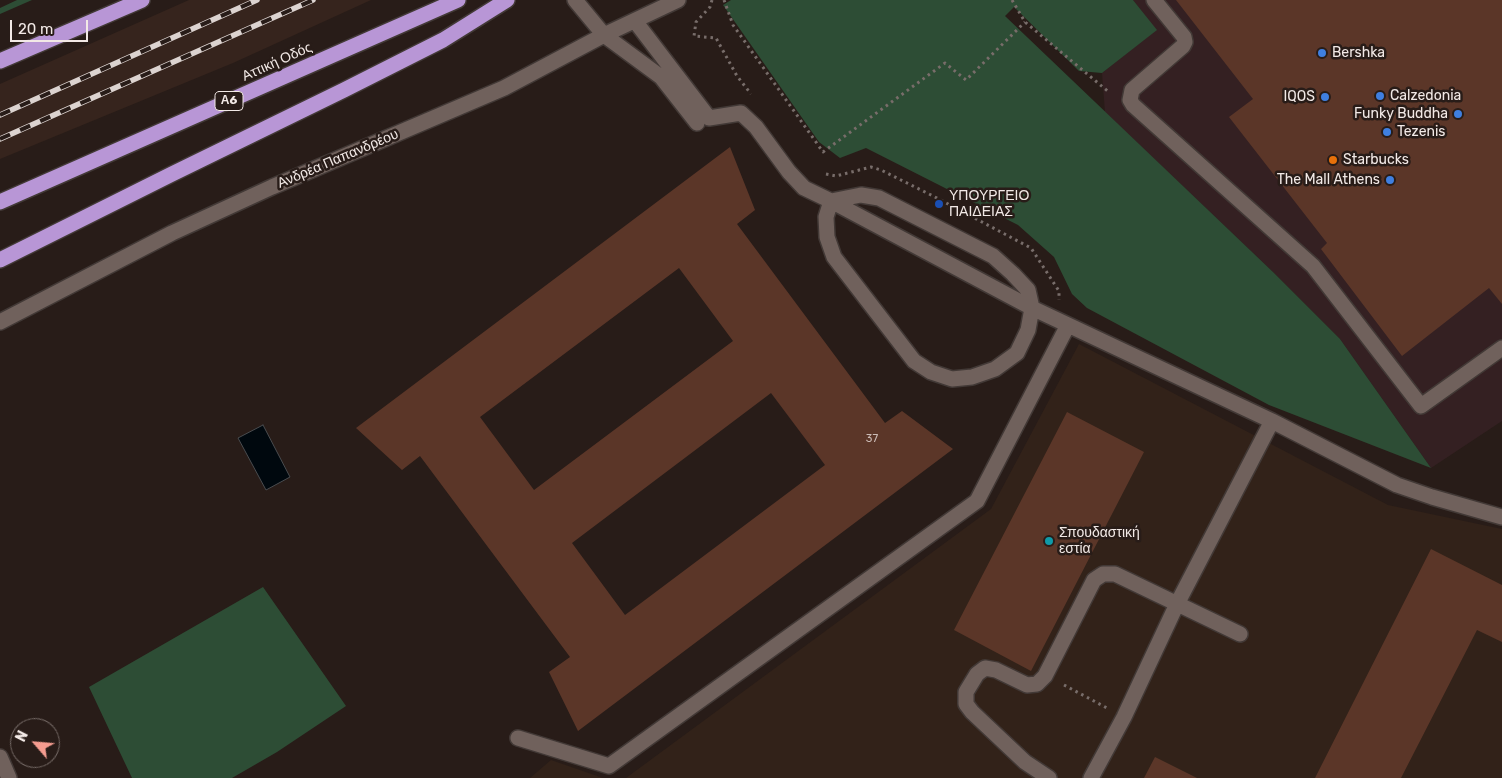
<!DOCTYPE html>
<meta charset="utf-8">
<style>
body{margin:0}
#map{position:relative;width:1502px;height:778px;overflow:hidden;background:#281c18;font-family:Rubik,sans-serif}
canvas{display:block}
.north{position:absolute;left:10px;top:718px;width:50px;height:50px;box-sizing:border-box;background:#281c18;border:1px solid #796e6a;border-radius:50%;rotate:297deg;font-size:14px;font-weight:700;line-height:20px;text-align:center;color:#f2e9e6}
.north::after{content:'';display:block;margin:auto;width:18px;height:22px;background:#f59c90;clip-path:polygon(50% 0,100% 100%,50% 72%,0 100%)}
.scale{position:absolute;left:10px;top:20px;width:78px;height:22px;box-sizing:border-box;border:2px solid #f2e9e6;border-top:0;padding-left:6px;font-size:15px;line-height:18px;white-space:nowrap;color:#f2e9e6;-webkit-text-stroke:4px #281c18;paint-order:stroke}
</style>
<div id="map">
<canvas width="1502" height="778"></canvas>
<div class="north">N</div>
<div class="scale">20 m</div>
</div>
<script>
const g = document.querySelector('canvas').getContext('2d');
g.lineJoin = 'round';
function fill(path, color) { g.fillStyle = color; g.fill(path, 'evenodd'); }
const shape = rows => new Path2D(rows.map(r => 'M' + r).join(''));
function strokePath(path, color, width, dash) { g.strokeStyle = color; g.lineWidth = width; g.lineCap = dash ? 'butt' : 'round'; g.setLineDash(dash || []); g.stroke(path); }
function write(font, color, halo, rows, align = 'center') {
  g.font = font + ' Rubik,sans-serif'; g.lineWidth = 5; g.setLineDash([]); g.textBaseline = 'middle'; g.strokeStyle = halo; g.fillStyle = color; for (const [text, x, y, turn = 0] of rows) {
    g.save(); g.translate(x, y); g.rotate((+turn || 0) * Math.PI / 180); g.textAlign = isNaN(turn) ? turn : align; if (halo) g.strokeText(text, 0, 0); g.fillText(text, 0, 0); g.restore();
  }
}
fill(shape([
 [1133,0,1502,0,1502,421,1431,468,1340,339,1273,272,1105,112,1102,73,1156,30]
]), '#342022');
fill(shape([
 [189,0,371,0,233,63,0,159,0,84]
]), '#36241d');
fill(shape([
 [1079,344,1388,505,1502,529,1502,778,626,778,991,509],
 [551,760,603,778,530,778]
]), '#322219');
fill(shape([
 [17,0,32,0,0,14,0,8],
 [731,0,1133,0,1157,30,1102,73,1079,71,1014,7,1005,16,1273,272,1340,339,1431,468,1269,405,1087,308,1072,294,1054,257,1018,225,866,148,840,158,819,142,723,5],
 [263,587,346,706,277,752,232,778,132,778,89,687]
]), '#2d4d35');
const water = shape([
 [263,425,290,477,266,490,238,438,263,425]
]);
fill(water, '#00080e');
strokePath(water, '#494c4f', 1);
fill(shape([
 [1176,0,1502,0,1502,304,1489,288,1402,356,1321,249,1327,243,1229,117,1253,99],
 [730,147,755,210,737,224,885,423,902,411,953,449,578,731,549,672,570,657,420,456,402,470,356,428],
 [679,268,733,341,534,490,480,417],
 [771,393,825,465,625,615,572,543],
 [1067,412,1144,452,1031,671,954,630],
 [1431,549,1502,585,1502,642,1477,630,1401,778,1315,778],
 [1155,757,1197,778,1144,778]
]), '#5b3628');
const minor = shape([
 [575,0,604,35,661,77,697,123],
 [1154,0,1184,37,1185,42,1183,46,1132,90,1130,100,1133,105,1313,266,1421,406,1502,348],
 [635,21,709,118,741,113,756,127,789,172,804,188,831,201,1032,308,1272,421,1397,485,1432,497,1502,517],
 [861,195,879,198,993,256,1013,274,1028,290,1032,308,1028,330,1017,353,995,369,972,377,952,379,931,372,914,361,834,257,827,237,826,217,831,201,861,195],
 [0,322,172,233,272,187,504,88,604,35,678,0],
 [518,738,609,766,977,501,1068,325],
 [0,757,9,778],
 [1049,778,1025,762,972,712,966,704,966,692,977,674,985,668,996,670,1027,685,1037,684,1045,676,1094,580,1103,574,1115,574,1240,634],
 [1091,778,1124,717,1177,604,1272,421]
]);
const highway = shape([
 [0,61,142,0],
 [0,202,458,0],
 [0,260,172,174,344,90,443,40,507,0]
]);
strokePath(minor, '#423936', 18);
strokePath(highway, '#423936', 18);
strokePath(shape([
 [712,0,710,7,696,22,694,36,716,38,737,76,751,94],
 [724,0,733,25,823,152,945,63,966,80,1025,22],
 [1012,0,1025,22,1110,93],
 [826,174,836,176,871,167,881,170,933,196,1031,248,1059,291,1059,300],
 [1064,685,1107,708]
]), '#786d6a', 3, [2.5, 4]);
strokePath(minor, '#70615c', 15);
strokePath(highway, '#b896d6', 15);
const rail = shape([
 [0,115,257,0],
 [0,139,313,0]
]);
strokePath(rail, '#dcd3d0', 5.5);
strokePath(rail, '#281c18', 4, [11]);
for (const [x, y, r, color] of [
 [1322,53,5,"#3f7fe0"],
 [1380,96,5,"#3f7fe0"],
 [1325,97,5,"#3f7fe0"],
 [1458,114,5,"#3f7fe0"],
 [1387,132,5,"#3f7fe0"],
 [1333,160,5,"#e8710a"],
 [1390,180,5,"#3f7fe0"],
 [939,204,5,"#1a4fb4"],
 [1049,541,5,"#0f9aa8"]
]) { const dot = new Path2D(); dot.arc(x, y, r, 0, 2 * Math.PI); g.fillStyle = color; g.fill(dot); strokePath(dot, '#281c18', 2); }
write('11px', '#ccbcb6', null, [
 ["37",872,439]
]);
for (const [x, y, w] of [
 [229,101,28]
]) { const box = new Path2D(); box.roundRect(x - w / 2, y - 9.5, w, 19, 4); g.fillStyle = '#281c18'; g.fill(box); strokePath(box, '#f2e9e6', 1); }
write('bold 12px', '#f2e9e6', null, [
 ["Α6",229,101]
]);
write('14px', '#f2e9e6', '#281c18', [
 ["Bershka",1332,53],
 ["Calzedonia",1390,96],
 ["IQOS",1315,97,"right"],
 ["Funky Buddha",1448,114,"right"],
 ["Tezenis",1397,132],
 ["Starbucks",1343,160],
 ["The Mall Athens",1380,180,"right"],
 ["ΥΠΟΥΡΓΕΙΟ",949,196],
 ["ΠΑΙΔΕΙΑΣ",949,212],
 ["Σπουδαστική",1059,533],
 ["εστία",1059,549]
], 'left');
write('14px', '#f2e9e6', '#281c18', [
 ["Αττική Οδός",277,62,-24],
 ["Ανδρέα Παπανδρέου",338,159,-23]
]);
</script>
